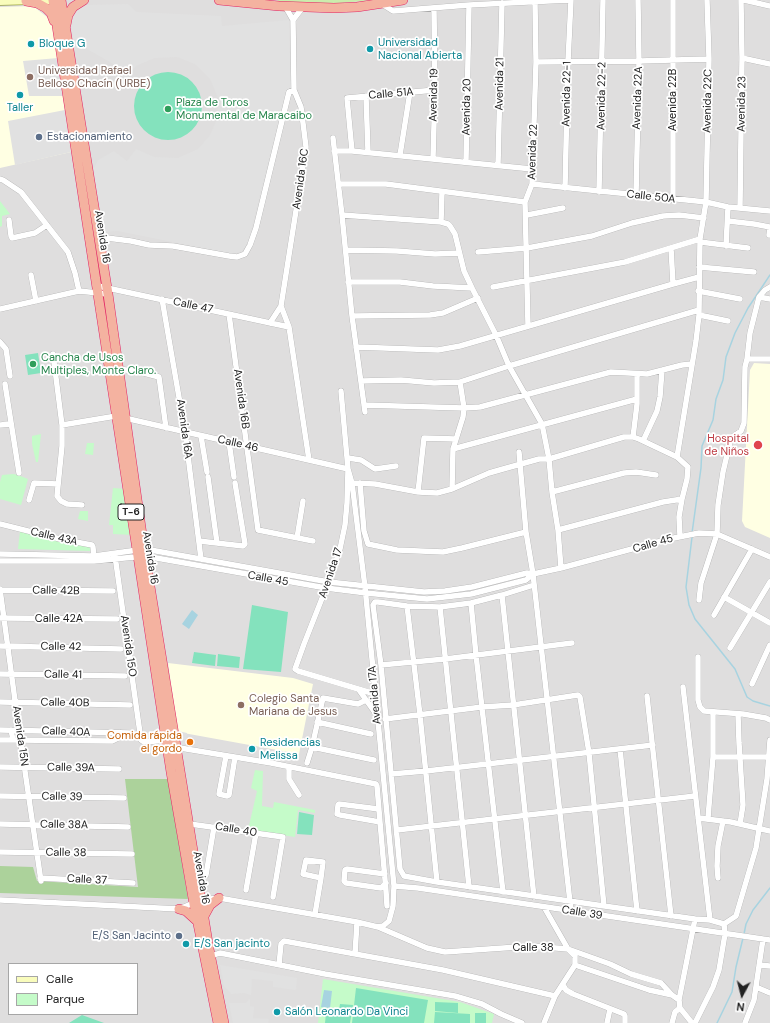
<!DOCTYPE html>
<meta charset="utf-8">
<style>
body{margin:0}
#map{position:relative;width:770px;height:1023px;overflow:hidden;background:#f2eee8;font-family:"DM Sans",sans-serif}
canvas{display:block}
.legend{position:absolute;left:8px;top:963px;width:130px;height:52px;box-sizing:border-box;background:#fff;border:1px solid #a6a6a6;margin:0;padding:5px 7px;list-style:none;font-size:12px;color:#212121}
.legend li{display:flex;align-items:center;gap:8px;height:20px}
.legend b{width:20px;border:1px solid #a6a6a6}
.north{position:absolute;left:722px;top:975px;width:40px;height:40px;-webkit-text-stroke:3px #fff;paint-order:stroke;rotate:187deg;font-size:11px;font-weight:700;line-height:16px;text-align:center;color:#212121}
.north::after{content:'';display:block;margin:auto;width:14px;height:18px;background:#212121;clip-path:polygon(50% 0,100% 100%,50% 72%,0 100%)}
</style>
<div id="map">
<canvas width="770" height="1023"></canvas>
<ul class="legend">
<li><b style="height:5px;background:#f9fcbc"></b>Calle</li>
<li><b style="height:11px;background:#c5fbc9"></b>Parque</li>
</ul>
<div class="north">N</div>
</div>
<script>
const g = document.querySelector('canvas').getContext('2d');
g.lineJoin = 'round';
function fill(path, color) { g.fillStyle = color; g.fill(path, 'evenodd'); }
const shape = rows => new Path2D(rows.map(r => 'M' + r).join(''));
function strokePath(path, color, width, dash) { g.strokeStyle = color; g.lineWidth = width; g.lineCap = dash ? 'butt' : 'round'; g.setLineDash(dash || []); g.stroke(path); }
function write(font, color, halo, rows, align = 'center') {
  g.font = font + ' "DM Sans",sans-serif'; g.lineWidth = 3.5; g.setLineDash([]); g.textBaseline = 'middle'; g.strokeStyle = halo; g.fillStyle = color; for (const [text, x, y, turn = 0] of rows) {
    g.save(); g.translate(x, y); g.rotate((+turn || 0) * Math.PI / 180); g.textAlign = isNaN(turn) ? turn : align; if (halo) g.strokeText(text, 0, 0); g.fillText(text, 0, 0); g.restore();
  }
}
fill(shape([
 [0,0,770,0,770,1023,0,1023],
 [9,964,137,964,137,1014,9,1014]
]), '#dfdede');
fill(shape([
 [33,6,52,21,71,152,0,168,0,7],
 [754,363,770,364,770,538,745,527,742,521,750,370],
 [168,663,293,678,313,684,299,754,178,732]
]), '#ffffe3');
fill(shape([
 [277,0,372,0,332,4,282,3]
]), '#ccecad');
fill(shape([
 [125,779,168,779,188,899,0,893,0,866,33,867,37,881,138,887]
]), '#acd29b');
fill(shape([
 [0,201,10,214,2,216,2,226,0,227],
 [41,434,38,462,36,462,32,444,32,436],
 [87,443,94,443,93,455,85,454],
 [13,474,18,475,28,479,21,505,0,499,0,482,2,475],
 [113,488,126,489,133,535,113,534,113,525,109,525],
 [80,511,88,511,88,521,78,519],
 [20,531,90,547,91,551,18,549],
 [255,770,263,771,262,806,273,808,274,802,315,810,315,813,298,810,295,837,248,830,257,791,251,788],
 [323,979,460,1002,494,1014,492,1023,318,1023]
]), '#c5fbc9');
fill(shape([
 '134 106a34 34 0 1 1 68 0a34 34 0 1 1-68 0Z',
 [38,353,41,373,28,375,25,355],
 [252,605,288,612,281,672,243,669],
 [194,652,216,655,215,666,192,663],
 [218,654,240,657,239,668,217,666],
 [299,812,314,815,312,835,297,834],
 [356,988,428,1000,424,1023,352,1023],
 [435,1002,458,1003,458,1013,435,1011],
 [340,1004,353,1005,350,1023,325,1023,326,1013,338,1015],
 [435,1012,470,1014,470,1023,434,1023],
 [475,1013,486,1013,486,1023,475,1023],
 [82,1015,104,1023,69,1023]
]), '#84e2bd');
fill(shape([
 [128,4,137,12,221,16,222,26,289,20,291,87,286,92,252,227,247,245,242,251,233,254,118,231,104,232,93,170,98,160,114,151,127,161,136,149,154,157,178,158,198,149,210,135,217,119,218,98,210,79,195,64,177,57,155,58,138,65,129,73,73,41,71,23,73,16,77,9,87,5],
 [58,58,63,96,29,96,23,61],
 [65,110,71,152,15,165,8,121],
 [178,731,187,733,185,746,179,745],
 [220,965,297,978,296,990,273,987,273,981,252,979,251,995,245,993,231,994,224,986],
 [249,999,250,1000,250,1006,254,1007,253,1018,269,1019,268,1023,233,1023,229,1003,246,1003]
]), '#e1e1e1');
fill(shape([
 [192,610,198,615,189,629,182,624],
 [324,990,332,991,330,1008,321,1007]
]), '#a7d3e0');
strokePath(shape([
 [692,533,701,468,702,446,713,420,716,399,723,380,726,357,735,333,748,308,770,275],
 [692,537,686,587,689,605,695,619,735,669,747,697,753,701,770,706],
 [744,934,746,924,753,910,770,888],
 [717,1023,732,992,736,967,743,938]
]), '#a7d3e0', 1.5);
const minor = shape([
 [744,0,770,6],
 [382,4,393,11,469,5,568,0],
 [293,20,303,7],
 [742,58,770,64],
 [536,62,639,61,709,59],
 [366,96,368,152],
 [333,138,342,215,352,316,365,412],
 [334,151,352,151,532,169],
 [352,151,347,98,435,90],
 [400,155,410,92],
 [433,158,435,90,434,8],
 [466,162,469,5],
 [498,165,502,3],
 [0,179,3,180,21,192,68,252,75,273,79,291,108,294],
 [339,184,386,184,525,202],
 [532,184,706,202,728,207,770,211],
 [565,188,568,61,571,0],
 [442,192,441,222,448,224,450,226,455,234,464,271,472,288,496,335,509,366,542,424,549,459,552,492,558,530,561,568],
 [599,192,603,0],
 [636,196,639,61,638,0],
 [673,200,673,0],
 [740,207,742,58,741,0],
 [342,215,441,222],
 [527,215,563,208],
 [9,220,11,236,12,238,35,233,47,225],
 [728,221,754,224,770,227],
 [769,235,770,229],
 [99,237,131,241,149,245,173,246,229,256,237,257,245,254,250,245,256,228,289,92,294,90],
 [700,242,748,248],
 [726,246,728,207],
 [671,248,673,284],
 [346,250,397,251,435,254,459,253],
 [478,252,527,248,592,236,632,223,663,216,679,215,704,218],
 [699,267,754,272],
 [31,275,36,301],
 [348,282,400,282,433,286,472,288],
 [98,286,289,327],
 [493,287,625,262,700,239],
 [698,291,740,299],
 [759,297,770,299],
 [162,299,185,432,201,559],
 [281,306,289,327,309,460],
 [0,309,79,291],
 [229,314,258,530,313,541],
 [699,315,728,321],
 [352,316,430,315,443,313,478,298],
 [270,323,281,306,306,147,301,107,294,90,293,20,285,6],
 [528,326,525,202,532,184,536,62,535,2],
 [0,342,6,349,10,376],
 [356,347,438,350,460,346,673,284,699,277],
 [53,354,62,425],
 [747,359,750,333,759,297,765,290,770,287],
 [119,369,140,372,159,377,166,428],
 [361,381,401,380,434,383,460,382,509,366,699,310],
 [5,384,19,473],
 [341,391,348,469,347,503,345,525,340,549,332,573,304,644,295,669,298,671,375,694],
 [364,405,464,408,480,407,611,372,647,374,682,365,692,364],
 [0,425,11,424],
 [201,436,207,472],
 [633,437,637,404,637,374],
 [643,441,657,411,660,397,662,370],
 [229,442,234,477],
 [453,449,637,399],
 [519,452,526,532,533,574,571,911],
 [348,458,361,460,375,469,396,466],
 [208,477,217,543],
 [352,483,375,484,418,492,437,493,452,489,489,473,503,469,539,459,549,459,624,437,633,437,639,439,677,457],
 [360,483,364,531,368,544,397,550,443,552,462,548,526,532],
 [452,489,453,449,463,417,464,408,460,382],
 [418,492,424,438,456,439],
 [552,492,624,473,636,472,656,475],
 [29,500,34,483,58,484],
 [82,505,67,504,61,501,57,496,62,446,62,425,116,416,348,469],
 [0,524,60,539,92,545,93,547,94,559],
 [558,530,663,502,682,499],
 [680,536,679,517,682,499,687,479,688,467,677,457,696,341,699,315,700,239,706,202,709,59,707,0],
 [297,538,303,501],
 [199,541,243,546,245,544,235,483],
 [0,554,94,556,145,549,329,582,424,592,445,591,472,587,527,573,533,574,561,568,669,539,699,533,717,534,770,557],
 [115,556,141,740,144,742,168,740],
 [0,561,94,561,145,556,326,588,366,593,427,599,471,594,526,580,533,574],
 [534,585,502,595,471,603,440,607,407,606,378,602,375,602,373,605,381,665,400,869,404,876,437,882,695,919,679,1000,680,1008,692,1023],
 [0,589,19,730,41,881],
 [0,590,113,591],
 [502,595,534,897],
 [724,597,770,623],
 [699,600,701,583,717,534,718,505,723,472,731,438,741,431,744,423,745,367,747,359,770,359],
 [471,603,476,655,503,892],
 [407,606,420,715,437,882],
 [440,607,469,887],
 [714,615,752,549],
 [0,618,117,619],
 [0,646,121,649],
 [730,648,770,582],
 [698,657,698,700,700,707,704,711,743,714,766,718,770,720],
 [381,665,445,659,572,643],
 [0,674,125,676],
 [752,684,770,645],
 [683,687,710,920],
 [359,690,376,714],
 [647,696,671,916],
 [0,702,130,705],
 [738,714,739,743,743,805,740,824],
 [385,719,482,707,513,705,578,695,580,697,589,753,604,906],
 [317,722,371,734],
 [0,730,130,733],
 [0,740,13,740,11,730],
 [13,740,112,741,118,738,121,733],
 [174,747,271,763,376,784,377,786,380,822,386,891,387,906],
 [312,747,374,760],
 [620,749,637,911],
 [226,756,219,794,227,796,229,795,235,757],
 [713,757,770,757],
 [307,763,312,747,323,698,358,704,366,700],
 [0,767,119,769],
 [289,767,289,779,299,795],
 [391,774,426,771,653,745],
 [0,796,124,798],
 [379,809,339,804,338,805,337,814,340,815,380,822],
 [698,818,731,822,770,831],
 [708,818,713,757,713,712],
 [0,824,128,827],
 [190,824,283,837,273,897],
 [397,830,695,796],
 [0,852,132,854],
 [385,874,347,869,345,870,344,881,346,883,381,888,386,883],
 [206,875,214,827],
 [40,878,133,883],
 [718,878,717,866,718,846,723,821],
 [394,886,418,888,770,940],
 [246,890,256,833],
 [0,900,179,909,201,900,219,898,357,922,378,927,383,926,389,921,393,906,394,886,365,587,352,483,348,469],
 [544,907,568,949,575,956,575,965,555,996,544,1023],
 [315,914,321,878,323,862,306,860,303,874,321,878],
 [695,919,710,920,724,924,725,934,719,970,713,987,695,1023],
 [724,924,736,916,756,848,767,779,770,740],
 [378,927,427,948,445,952,532,946,568,949,610,964,631,974,661,983,672,995,679,1000],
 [355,954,357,922],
 [211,956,220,953,325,974,455,996,482,1004,501,1014,522,1023],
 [279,965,281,944,284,941,443,970,555,996],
 [575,965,649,990,672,995],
 [759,965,770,966],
 [563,985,566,990,573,994,624,1014,625,1016,625,1023],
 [756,987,770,993],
 [607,1023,610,1009],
 [672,1023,675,1012,680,1008],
 [745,1023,754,1000,763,939]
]);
const secondary = shape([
 [0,1,53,0]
]);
const trunk = shape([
 [53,0,171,772,194,904,218,1023],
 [61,0,108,294,145,556,209,949,224,1023],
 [219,0,279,6,334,8,357,7,403,0],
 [26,1,37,3,46,8,51,13,54,21],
 [66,25,68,15,73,7,84,0],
 [179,909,186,911,197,921],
 [204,916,210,905,219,898]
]);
strokePath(minor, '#a8a8a8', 6);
strokePath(secondary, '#727e02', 9);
strokePath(trunk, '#e12465', 10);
strokePath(minor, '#fff', 5.5);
strokePath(secondary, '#f9fcbc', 8);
strokePath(trunk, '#f4b2a0', 9);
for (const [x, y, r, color] of [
 [31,44,4,"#0f9aa8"],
 [370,49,4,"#0f9aa8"],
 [30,77,4,"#8d6e63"],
 [20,95,4,"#0f9aa8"],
 [168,109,4,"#2e9e5b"],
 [39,137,4,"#5c6f8a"],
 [33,364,4,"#2e9e5b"],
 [758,445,5,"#e0444e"],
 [241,705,4,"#8d6e63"],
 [190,742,4,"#e8710a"],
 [252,749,4,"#0f9aa8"],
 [179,936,4,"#5c6f8a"],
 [186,944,4,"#0f9aa8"],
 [277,1012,4,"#0f9aa8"]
]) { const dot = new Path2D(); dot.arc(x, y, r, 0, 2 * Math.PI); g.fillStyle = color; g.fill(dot); strokePath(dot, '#fff', 1.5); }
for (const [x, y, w] of [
 [131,512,26]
]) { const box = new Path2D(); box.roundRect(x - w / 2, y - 8, w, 16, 3); g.fillStyle = '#fff'; g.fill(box); strokePath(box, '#212121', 1); }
write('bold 10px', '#212121', null, [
 ["T-6",131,512]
]);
write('11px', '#0d838f', '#fff', [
 ["Universidad",378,43],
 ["Nacional Abierta",378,56],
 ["Bloque G",39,44],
 ["Taller",20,108,"center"],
 ["Residencias",260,743],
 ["Melissa",260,756],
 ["E/S San jacinto",194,944],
 ["Salón Leonardo Da Vinci",285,1012]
], 'left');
write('11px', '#785e54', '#fff', [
 ["Universidad Rafael",38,71],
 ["Belloso Chacín (URBE)",38,84],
 ["Colegio Santa",249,699],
 ["Mariana de Jesus",249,712]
], 'left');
write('11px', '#212121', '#fff', [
 ["Avenida 21",500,84,-89],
 ["Calle 51A",391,94,-5],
 ["Avenida 22-1",567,94,-89],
 ["Avenida 19",434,95,-89],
 ["Avenida 22-2",602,96,-89],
 ["Avenida 22A",638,98,-88],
 ["Avenida 22B",673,100,-90],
 ["Avenida 22C",708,101,-89],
 ["Avenida 23",742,104,-89],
 ["Avenida 20",467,107,-89],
 ["Avenida 22",533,152,-88],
 ["Avenida 16C",301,179,-82],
 ["Calle 50A",651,197,6],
 ["Avenida 16",102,237,81],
 ["Calle 47",193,306,12],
 ["Avenida 16B",241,399,82],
 ["Avenida 16A",184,429,82],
 ["Calle 46",238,444,13],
 ["Calle 43A",54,537,13],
 ["Calle 45",653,544,-16],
 ["Avenida 16",150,558,81],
 ["Avenida 17",331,573,-71],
 ["Calle 45",268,579,10],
 ["Calle 42B",56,591,1],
 ["Calle 42A",59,619],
 ["Avenida 15O",128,646,82],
 ["Calle 42",61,647,1],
 ["Calle 41",63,675,1],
 ["Avenida 17A",375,695,-95],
 ["Calle 40B",65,703,1],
 ["Calle 40A",66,732,2],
 ["Avenida 15N",20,736,82],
 ["Calle 39A",71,768,1],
 ["Calle 39",62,797,1],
 ["Calle 38A",64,825,1],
 ["Calle 40",236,830,9],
 ["Calle 38",66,853,1],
 ["Avenida 16",201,878,80],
 ["Calle 37",87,880,3],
 ["Calle 39",582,913,9],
 ["Calle 38",533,948]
]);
write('11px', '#27864d', '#fff', [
 ["Plaza de Toros",176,103],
 ["Monumental de Maracaibo",176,116],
 ["Cancha de Usos",41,358],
 ["Multiples, Monte Claro.",41,371]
], 'left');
write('11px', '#4e5e75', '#fff', [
 ["Estacionamiento",47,137],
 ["E/S San Jacinto",171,936,"right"]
], 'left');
write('11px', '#be3a42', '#fff', [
 ["Hospital",749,439],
 ["de Niños",749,452]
], 'right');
write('11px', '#c56008', '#fff', [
 ["Comida rápida",182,736],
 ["el gordo",182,749]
], 'right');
</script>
